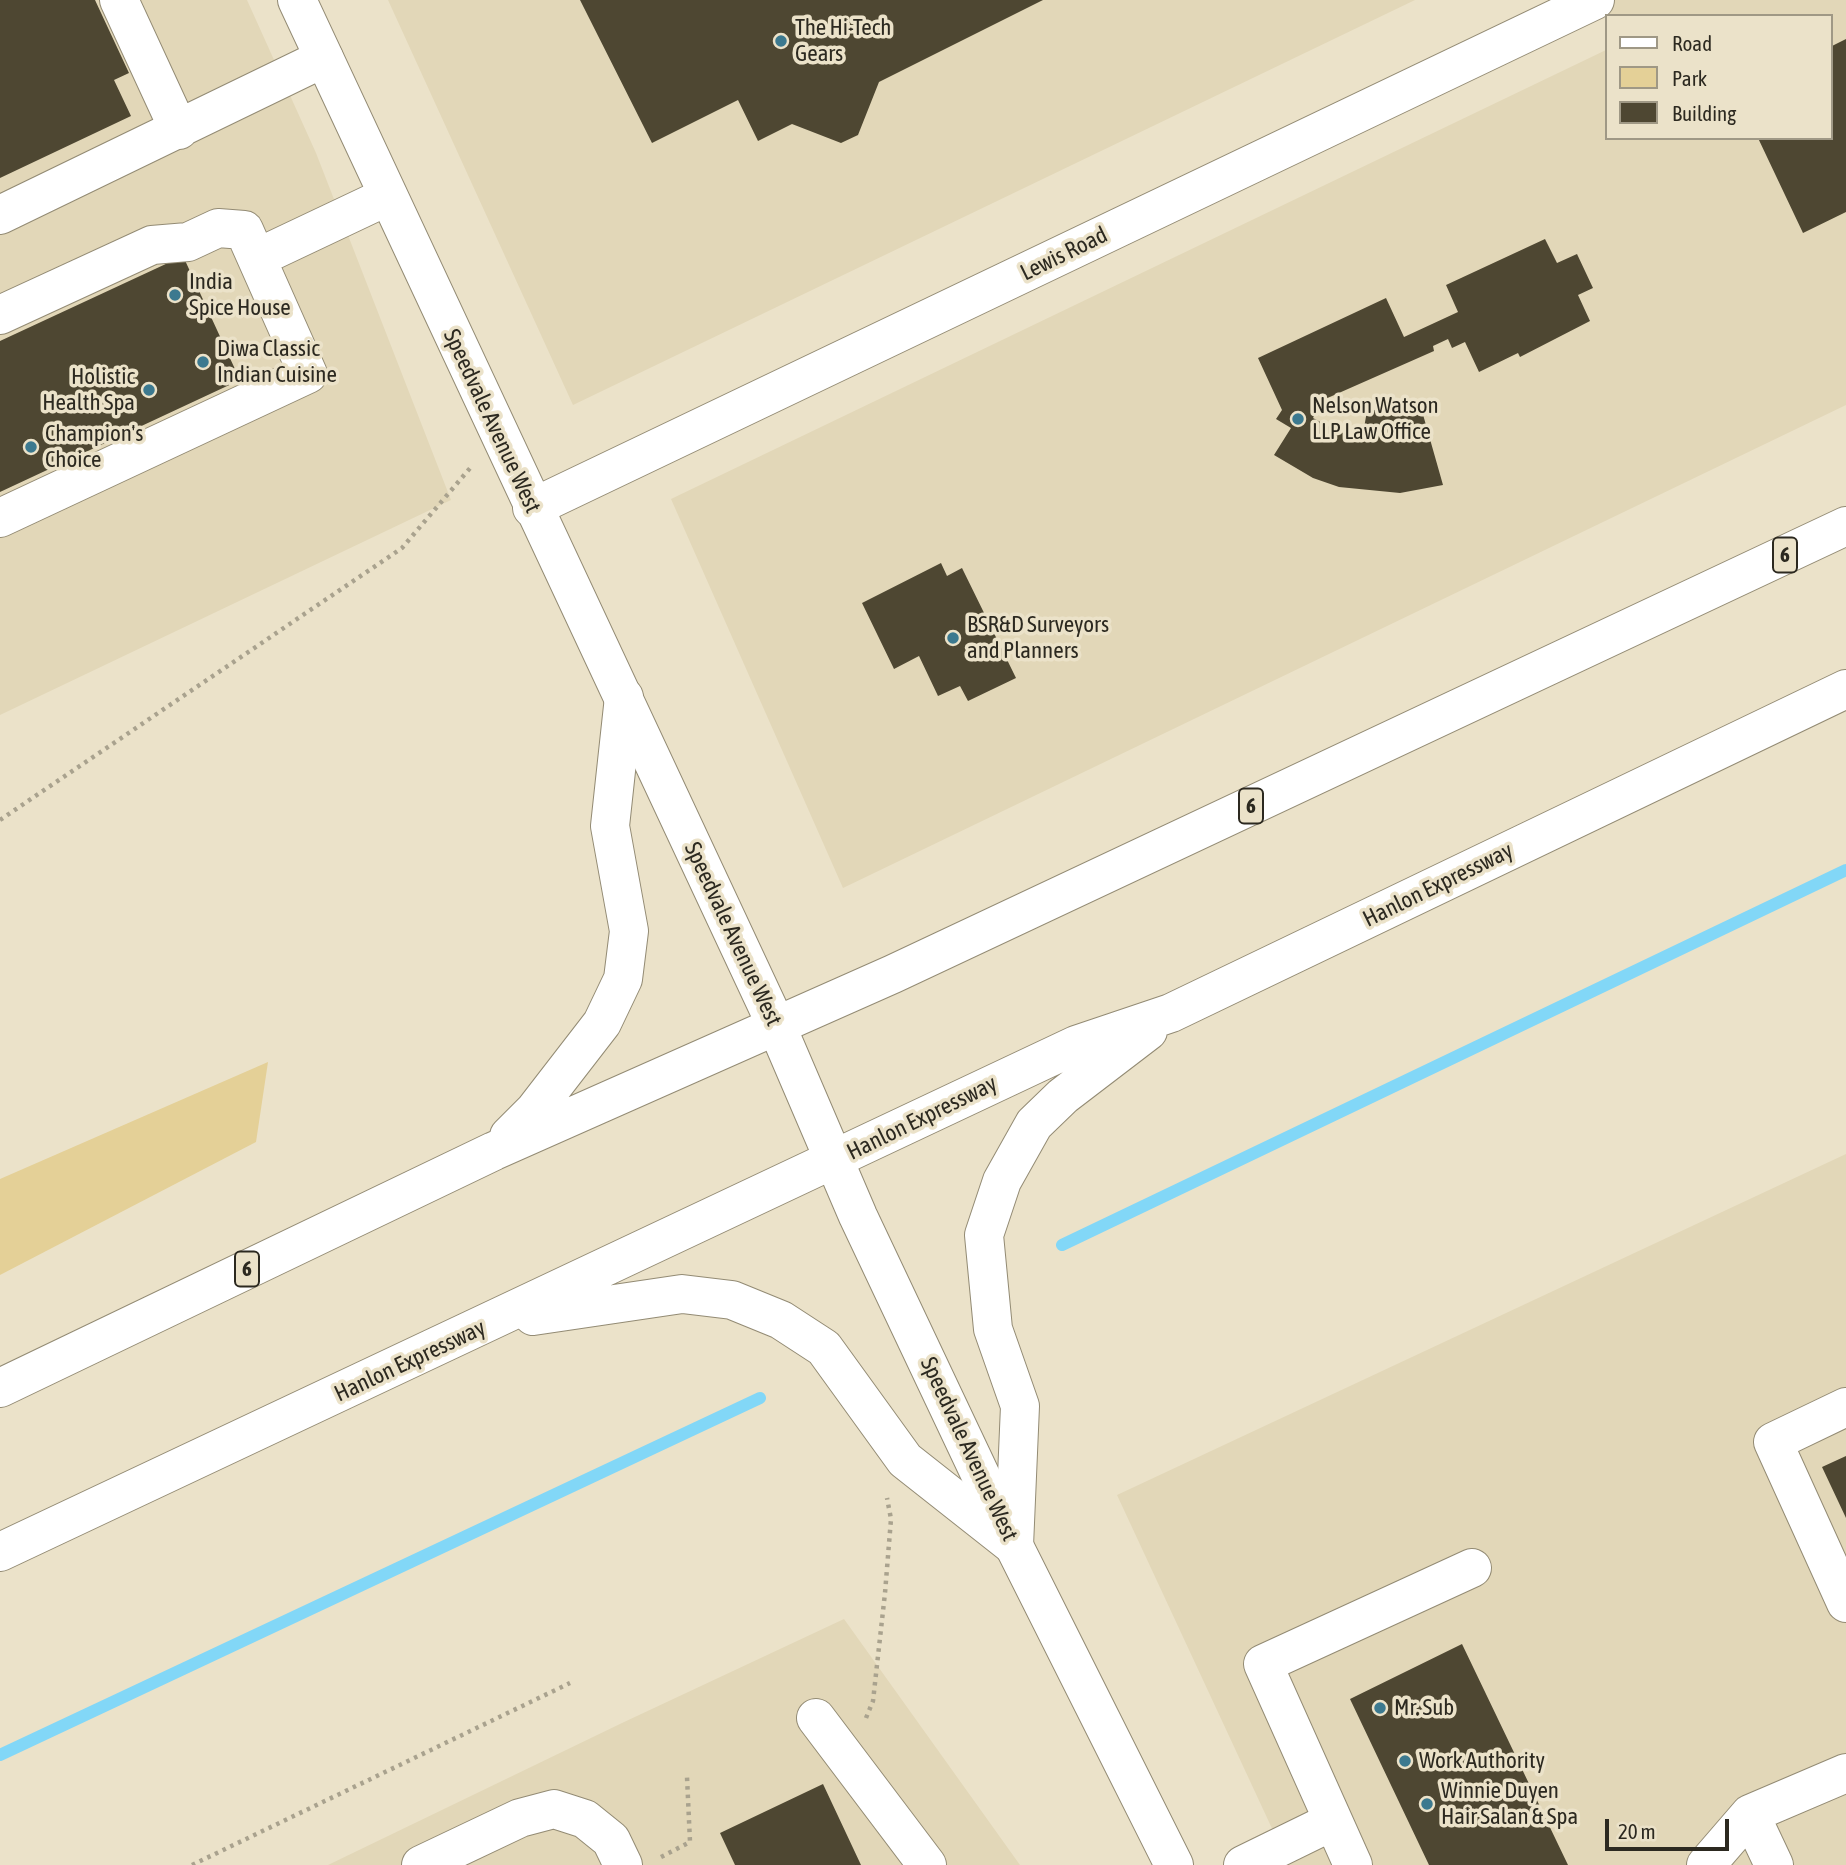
<!DOCTYPE html>
<style>
body{margin:0}
#map{position:relative;width:1846px;height:1865px;overflow:hidden;background:#ebe2c9;font-family:"Asap Condensed",sans-serif}
canvas{display:block}
.legend{position:absolute;left:1605px;top:14px;width:228px;height:126px;box-sizing:border-box;background:#ebe2c9;border:2px solid #9f9885;margin:0;padding:9px 12px;list-style:none;font-size:21px;color:#2c2920}
.legend li{display:flex;align-items:center;gap:14px;height:35px}
.legend b{width:35px;border:2px solid #9f9885}
.scale{position:absolute;left:1605px;top:1819px;width:124px;height:32px;box-sizing:border-box;border:4px solid #2c2920;border-top:0;padding-left:9px;font-size:21px;line-height:24px;white-space:nowrap;color:#2c2920;-webkit-text-stroke:5px #ebe2c9;paint-order:stroke}
</style>
<div id="map">
<canvas width="1846" height="1865"></canvas>
<ul class="legend">
<li><b style="height:9px;background:#fff"></b>Road</li>
<li><b style="height:19px;background:#e4d097"></b>Park</li>
<li><b style="height:19px;background:#4e4732"></b>Building</li>
</ul>
<div class="scale">20 m</div>
</div>
<script>
const g = document.querySelector('canvas').getContext('2d');
g.lineJoin = 'round';
function fill(path, color) { g.fillStyle = color; g.fill(path, 'evenodd'); }
const shape = rows => new Path2D(rows.map(r => 'M' + r).join(''));
function strokePath(path, color, width, dash) { g.strokeStyle = color; g.lineWidth = width; g.lineCap = dash ? 'butt' : 'round'; g.setLineDash(dash || []); g.stroke(path); }
function write(font, color, halo, rows, align = 'center') {
  g.font = font + ' "Asap Condensed",sans-serif'; g.lineWidth = 7; g.setLineDash([]); g.textBaseline = 'middle'; g.strokeStyle = halo; g.fillStyle = color; for (const [text, x, y, turn = 0] of rows) {
    g.save(); g.translate(x, y); g.rotate((+turn || 0) * Math.PI / 180); g.textAlign = isNaN(turn) ? turn : align; if (halo) g.strokeText(text, 0, 0); g.fillText(text, 0, 0); g.restore();
  }
}
fill(shape([
 [0,0,247,0,316,153,451,500,0,715],
 [388,0,1415,0,573,405],
 [1604,0,1846,0,1846,405,843,888,671,499,1606,50,1606,138,1830,138,1830,16,1611,16],
 [1846,1154,1846,1865,1289,1865,1117,1495],
 [844,1619,1020,1865,328,1865,622,1723]
]), '#e2d7b8');
fill(shape([
 [268,1062,256,1142,0,1275,0,1179]
]), '#e4d097');
strokePath(shape([
 [1062,1245,1846,870],
 [0,1755,760,1398]
]), '#82d7f7', 12);
fill(shape([
 [0,0,95,0,129,73,114,80,131,116,0,178],
 [580,0,1043,0,879,82,858,135,841,143,792,124,758,141,738,100,652,143],
 [1846,39,1846,212,1803,233,1758,138,1830,138,1830,47],
 [1545,239,1557,263,1577,254,1593,288,1578,295,1590,321,1520,357,1518,353,1479,372,1465,342,1452,348,1448,339,1433,346,1434,351,1323,400,1313,418,1337,431,1362,439,1367,411,1420,404,1443,485,1400,493,1339,487,1313,478,1274,455,1291,428,1276,419,1282,410,1258,358,1386,298,1404,337,1458,312,1446,285],
 [183,256,240,380,0,492,0,341],
 [941,563,947,576,962,568,1016,678,968,701,960,686,938,696,919,656,894,669,862,603],
 [1846,1456,1846,1518,1822,1467],
 [1462,1644,1568,1865,1429,1865,1350,1699],
 [823,1784,861,1865,735,1865,720,1833]
]), '#4e4732');
const minor = shape([
 [119,0,179,130],
 [0,215,324,58],
 [257,258,388,196],
 [0,315,152,245,188,242,218,228,244,230,308,374,0,518],
 [532,508,1595,0],
 [1846,1407,1773,1442,1846,1603],
 [816,1718,927,1865],
 [1750,1814,1774,1865],
 [421,1865,520,1818,554,1809,585,1819,611,1840,623,1865],
 [1243,1865,1333,1821],
 [1353,1865,1263,1664,1472,1568],
 [1706,1865,1750,1814,1846,1773]
]);
const major = shape([
 [297,0,777,1027,858,1216,1014,1546,1174,1865]
]);
const highway = shape([
 [509,1136,534,1111,602,1023,623,979,629,931,610,826,624,697],
 [533,1316,682,1294,732,1300,781,1320,824,1348,905,1460,1014,1546],
 [0,1388,494,1151,893,974,1846,526],
 [1014,1546,1020,1406,993,1329,984,1235,1002,1181,1034,1124,1063,1096,1148,1031],
 [0,1552,1076,1045,1171,1013,1846,689]
]);
strokePath(minor, '#938b74', 40);
strokePath(major, '#938b74', 40);
strokePath(highway, '#938b74', 40);
strokePath(shape([
 [0,820,402,548,471,467],
 [866,1718,873,1701,885,1593,891,1519,887,1498],
 [661,1857,690,1842,687,1777],
 [192,1865,570,1683]
]), '#a9a28e', 4.5, [3.5, 5]);
strokePath(minor, '#fff', 38);
strokePath(major, '#fff', 38);
strokePath(highway, '#fff', 38);
for (const [x, y, r, color] of [
 [781,41,7,"#3c798f"],
 [175,295,7,"#3c798f"],
 [203,362,7,"#3c798f"],
 [149,390,7,"#3c798f"],
 [1298,419,7,"#3c798f"],
 [31,447,7,"#3c798f"],
 [953,638,7,"#3c798f"],
 [1380,1708,7,"#3c798f"],
 [1405,1761,7,"#3c798f"],
 [1427,1804,7,"#3c798f"]
]) { const dot = new Path2D(); dot.arc(x, y, r, 0, 2 * Math.PI); g.fillStyle = color; g.fill(dot); strokePath(dot, '#ebe2c9', 2.5); }
for (const [x, y, w] of [
 [1785,555,24],
 [1251,806,24],
 [247,1269,24]
]) { const box = new Path2D(); box.roundRect(x - w / 2, y - 17.5, w, 35, 5); g.fillStyle = '#ebe2c9'; g.fill(box); strokePath(box, '#2c2920', 2); }
write('bold 21px', '#2c2920', null, [
 ["6",1785,555],
 ["6",1251,806],
 ["6",247,1269]
]);
write('23px', '#2c2920', '#ebe2c9', [
 ["The Hi-Tech",795,28],
 ["Gears",795,54],
 ["India",189,282],
 ["Spice House",189,308],
 ["Diwa Classic",217,349],
 ["Indian Cuisine",217,375],
 ["Holistic",135,377,"right"],
 ["Health Spa",135,403,"right"],
 ["Nelson Watson",1312,406],
 ["LLP Law Office",1312,432],
 ["Champion's",45,434],
 ["Choice",45,460],
 ["BSR&D Surveyors",967,625],
 ["and Planners",967,651],
 ["Mr. Sub",1394,1708],
 ["Work Authority",1419,1761],
 ["Winnie Duyen",1441,1791],
 ["Hair Salan & Spa",1441,1817]
], 'left');
write('23px', '#2c2920', '#ebe2c9', [
 ["Lewis Road",1064,254,-26],
 ["Speedvale Avenue West",492,421,65],
 ["Hanlon Expressway",1438,885,-26],
 ["Speedvale Avenue West",733,934,65],
 ["Hanlon Expressway",922,1118,-26],
 ["Hanlon Expressway",410,1361,-25],
 ["Speedvale Avenue West",969,1449,65]
]);
</script>
